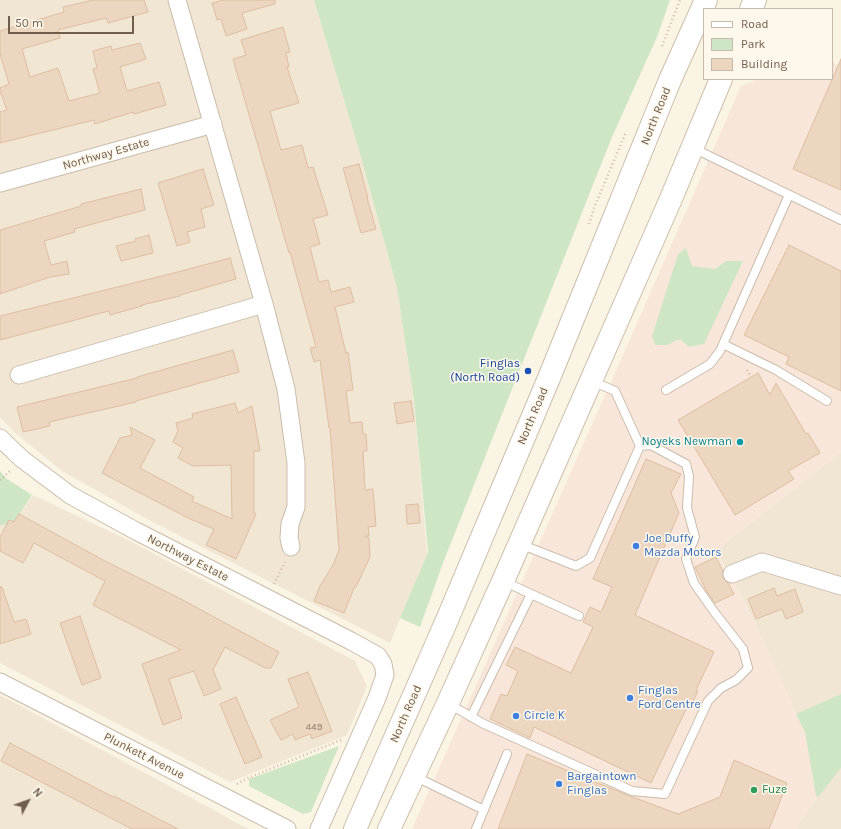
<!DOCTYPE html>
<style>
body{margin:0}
#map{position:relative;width:841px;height:829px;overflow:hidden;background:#faf4e5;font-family:Karla,sans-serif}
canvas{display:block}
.legend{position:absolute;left:703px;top:8px;width:130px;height:72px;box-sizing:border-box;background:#fdf8eb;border:1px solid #c5baac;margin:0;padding:5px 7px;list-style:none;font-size:12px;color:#705d4d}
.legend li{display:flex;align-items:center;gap:8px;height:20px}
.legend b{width:20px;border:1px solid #c5baac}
.north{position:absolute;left:8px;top:781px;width:40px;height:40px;-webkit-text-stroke:3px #fdf8eb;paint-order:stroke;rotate:49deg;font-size:11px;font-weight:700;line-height:16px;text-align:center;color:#705d4d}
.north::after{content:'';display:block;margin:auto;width:14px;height:18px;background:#705d4d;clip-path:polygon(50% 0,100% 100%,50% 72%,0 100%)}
.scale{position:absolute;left:8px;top:16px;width:126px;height:18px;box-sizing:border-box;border:2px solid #705d4d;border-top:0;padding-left:5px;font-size:12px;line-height:14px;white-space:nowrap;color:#705d4d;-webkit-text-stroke:3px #fdf8eb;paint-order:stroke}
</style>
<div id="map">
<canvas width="841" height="829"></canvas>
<ul class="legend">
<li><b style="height:5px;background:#fff"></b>Road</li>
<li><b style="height:11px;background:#cfe6c5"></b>Park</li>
<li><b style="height:11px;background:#ecd6bf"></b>Building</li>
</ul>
<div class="north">N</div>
<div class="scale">50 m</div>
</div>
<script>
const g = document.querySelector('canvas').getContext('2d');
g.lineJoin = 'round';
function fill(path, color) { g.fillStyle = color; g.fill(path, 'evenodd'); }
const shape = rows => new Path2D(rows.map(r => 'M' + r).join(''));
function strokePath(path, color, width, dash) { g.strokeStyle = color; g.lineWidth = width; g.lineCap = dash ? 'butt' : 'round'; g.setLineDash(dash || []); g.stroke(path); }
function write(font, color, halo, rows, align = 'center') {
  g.font = font + ' Karla,sans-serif'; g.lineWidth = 3; g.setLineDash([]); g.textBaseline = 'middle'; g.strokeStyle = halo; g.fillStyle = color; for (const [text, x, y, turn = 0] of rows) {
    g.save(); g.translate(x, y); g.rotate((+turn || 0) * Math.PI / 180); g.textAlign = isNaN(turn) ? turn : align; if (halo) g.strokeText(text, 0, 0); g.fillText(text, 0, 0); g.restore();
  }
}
fill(shape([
 [0,0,314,0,359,150,397,288,414,400,427,554,390,643,149,520,62,471,14,432,0,417],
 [841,452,841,829,795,829,816,798,806,734,735,582,733,583,716,550],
 [33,495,132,542,355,661,367,686,347,735,230,782,0,663,0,525,13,524],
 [0,695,210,808,233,821,249,829,0,829]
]), '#f1e6d4');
fill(shape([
 [832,62,841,66,841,452,716,550,732,583,735,582,806,734,816,798,795,829,412,829,627,346,741,86,759,79,832,79]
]), '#f9e6da');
fill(shape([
 [314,0,670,0,657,37,612,137,443,563,420,627,400,618,428,552,414,400,397,288,359,150],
 [686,248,692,266,715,269,726,261,743,261,704,344,689,347,681,340,677,340,667,345,655,345,652,336,678,254],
 [0,471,7,479,32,495,13,524,0,525],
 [841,694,841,768,819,796,816,796,805,732,796,714],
 [339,746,311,812,303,814,249,786,249,779]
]), '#cfe6c5');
const building = shape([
 [93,0,144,0,148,12,108,23,106,18,58,30,60,38,22,49,30,77,58,68,69,101,100,93,93,69,97,68,93,51,111,46,112,50,140,43,146,59,120,67,127,91,159,82,166,105,134,114,133,112,95,124,94,120,0,143,0,112,7,110,0,91,0,88,9,84,0,54,0,31,64,12,63,7,93,0],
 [224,0,275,0,275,4,242,13,247,29,226,36,221,19,217,20,212,3,224,0],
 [283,27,290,52,286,53,289,67,287,67,299,103,270,111,281,150,302,145,308,168,313,167,328,215,313,219,320,244,310,247,319,282,328,280,331,292,350,287,354,302,335,307,346,353,348,352,353,390,346,391,350,423,362,422,363,434,366,434,367,451,363,451,365,490,373,489,376,526,368,527,369,536,365,536,369,538,370,557,356,587,355,586,344,613,314,601,320,586,333,565,339,550,330,428,329,428,320,360,314,362,310,348,316,347,290,252,289,253,233,59,246,55,241,40,283,27],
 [841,59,841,190,793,169,841,59],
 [359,164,368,198,367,198,376,229,361,233,343,168,359,164],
 [203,169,214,205,201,209,205,227,187,232,190,242,177,246,158,183,203,169],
 [141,189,145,210,74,229,75,232,44,241,51,265,67,261,69,274,50,277,0,294,0,230,81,206,81,204,141,189],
 [149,235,153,253,121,261,116,246,136,241,135,239,149,235],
 [789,245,841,271,841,391,786,364,789,357,744,335,789,245],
 [230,258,236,279,180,295,180,296,142,305,142,306,110,315,109,311,0,340,0,316,174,273,230,258],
 [233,350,239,372,136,401,136,402,49,422,50,426,23,432,17,407,137,378,137,377,233,350],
 [758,373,770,395,776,383,806,434,808,433,820,453,788,471,794,479,735,515,678,420,758,373],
 [411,401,414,421,397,424,394,403,411,401],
 [235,403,238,413,252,406,260,451,254,451,254,513,256,514,236,559,206,545,214,529,190,519,102,473,120,438,132,435,130,427,155,440,140,468,194,497,192,501,232,519,231,465,193,466,178,458,183,448,173,442,178,431,176,423,193,418,192,414,235,403],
 [646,459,681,474,671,493,679,513,635,615,714,652,696,690,698,691,691,706,688,705,651,783,534,727,530,738,490,719,501,694,507,696,518,671,506,665,515,647,571,673,593,627,583,622,590,607,601,612,612,587,593,579,646,459],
 [418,504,420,523,407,524,406,505,418,504],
 [19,514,105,561,177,597,279,652,271,668,265,668,225,647,213,670,221,689,204,696,194,671,169,679,182,718,163,725,142,664,181,650,93,605,105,581,34,543,23,563,0,551,0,537,9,520,14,522,19,514],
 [716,557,723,571,723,578,728,583,734,594,715,603,707,592,695,567,716,557],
 [0,587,2,587,14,622,26,619,31,634,0,644,0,587],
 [774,588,777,596,795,589,803,612,786,619,782,609,756,619,748,599,774,588],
 [80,616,101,678,82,685,60,623,80,616],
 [308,672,332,731,312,739,310,734,295,740,293,734,281,740,270,720,299,707,288,679,308,672],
 [236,697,262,757,245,764,220,704,236,697],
 [10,743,113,797,114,796,178,829,132,829,105,815,1,761,10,743],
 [527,754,630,796,678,814,720,797,734,760,787,783,769,829,498,829,527,754]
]);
fill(building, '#ecd6bf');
strokePath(building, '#ddbea1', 1);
const lane = shape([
 [693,148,841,220],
 [723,344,776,370,827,401],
 [666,390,710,364,720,351,789,195],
 [520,544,576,566,590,558,640,446,615,391,592,381],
 [531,594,579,616],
 [449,704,482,723,632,791,665,794,708,701,721,688,736,680,748,668,743,649,715,613,694,583,686,559,695,537,687,508,689,476,686,464,651,445,640,446],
 [471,717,531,594,503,581],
 [414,776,484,810],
 [476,829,507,754]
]);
const street = shape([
 [177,0,264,304,286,389,296,463,296,507,290,524,289,538,291,547],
 [0,183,213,124],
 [19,375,264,304],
 [0,438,22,459,70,495,136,531,351,641,378,656,383,664,385,675,377,698,319,829],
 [732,574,762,562,841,586],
 [0,682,287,829]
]);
const secondary = shape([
 [751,9,755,0],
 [355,829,447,620,549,378,670,80,706,0],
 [389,829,448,703,503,581,670,201,721,79]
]);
strokePath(lane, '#cabcac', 10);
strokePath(street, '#cabcac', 19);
strokePath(secondary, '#cdbdab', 24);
strokePath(shape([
 [662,46,680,0],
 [589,224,594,208,626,132],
 [747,370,751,377],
 [0,480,10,471],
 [274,584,285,562],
 [237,784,248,778,341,740]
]), '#d1b9a3', 2.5, [1, 3]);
strokePath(lane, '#fff', 8);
strokePath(street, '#fff', 17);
strokePath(secondary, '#fff', 22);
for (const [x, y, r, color] of [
 [528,371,4,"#1a4fb4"],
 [740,442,4,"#0f9aa8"],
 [636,546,4,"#3f7fe0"],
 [630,698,4,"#3f7fe0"],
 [516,716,4,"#3f7fe0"],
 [559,784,4,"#3f7fe0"],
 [754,790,4,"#2e9e5b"]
]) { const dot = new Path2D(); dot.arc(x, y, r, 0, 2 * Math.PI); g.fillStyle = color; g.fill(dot); strokePath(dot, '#fdf8eb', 1.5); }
write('10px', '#8f7b6a', null, [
 ["449",314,727]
]);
write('12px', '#705d4d', '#fdf8eb', [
 ["North Road",656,116,-68],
 ["Northway Estate",106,154,-16],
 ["North Road",533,416,-67],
 ["Northway Estate",188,558,27],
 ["North Road",406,714,-66],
 ["Plunkett Avenue",144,756,27]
]);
write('12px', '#164399', '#fdf8eb', [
 ["Finglas",520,364],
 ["(North Road)",520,378]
], 'right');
write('12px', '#0d838f', '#fdf8eb', [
 ["Noyeks Newman",732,442]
], 'right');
write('12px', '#366cbe', '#fdf8eb', [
 ["Joe Duffy",644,539],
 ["Mazda Motors",644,553],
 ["Finglas",638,691],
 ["Ford Centre",638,705],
 ["Circle K",524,716],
 ["Bargaintown",567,777],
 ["Finglas",567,791]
], 'left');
write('12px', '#27864d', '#fdf8eb', [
 ["Fuze",762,790]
], 'left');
</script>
